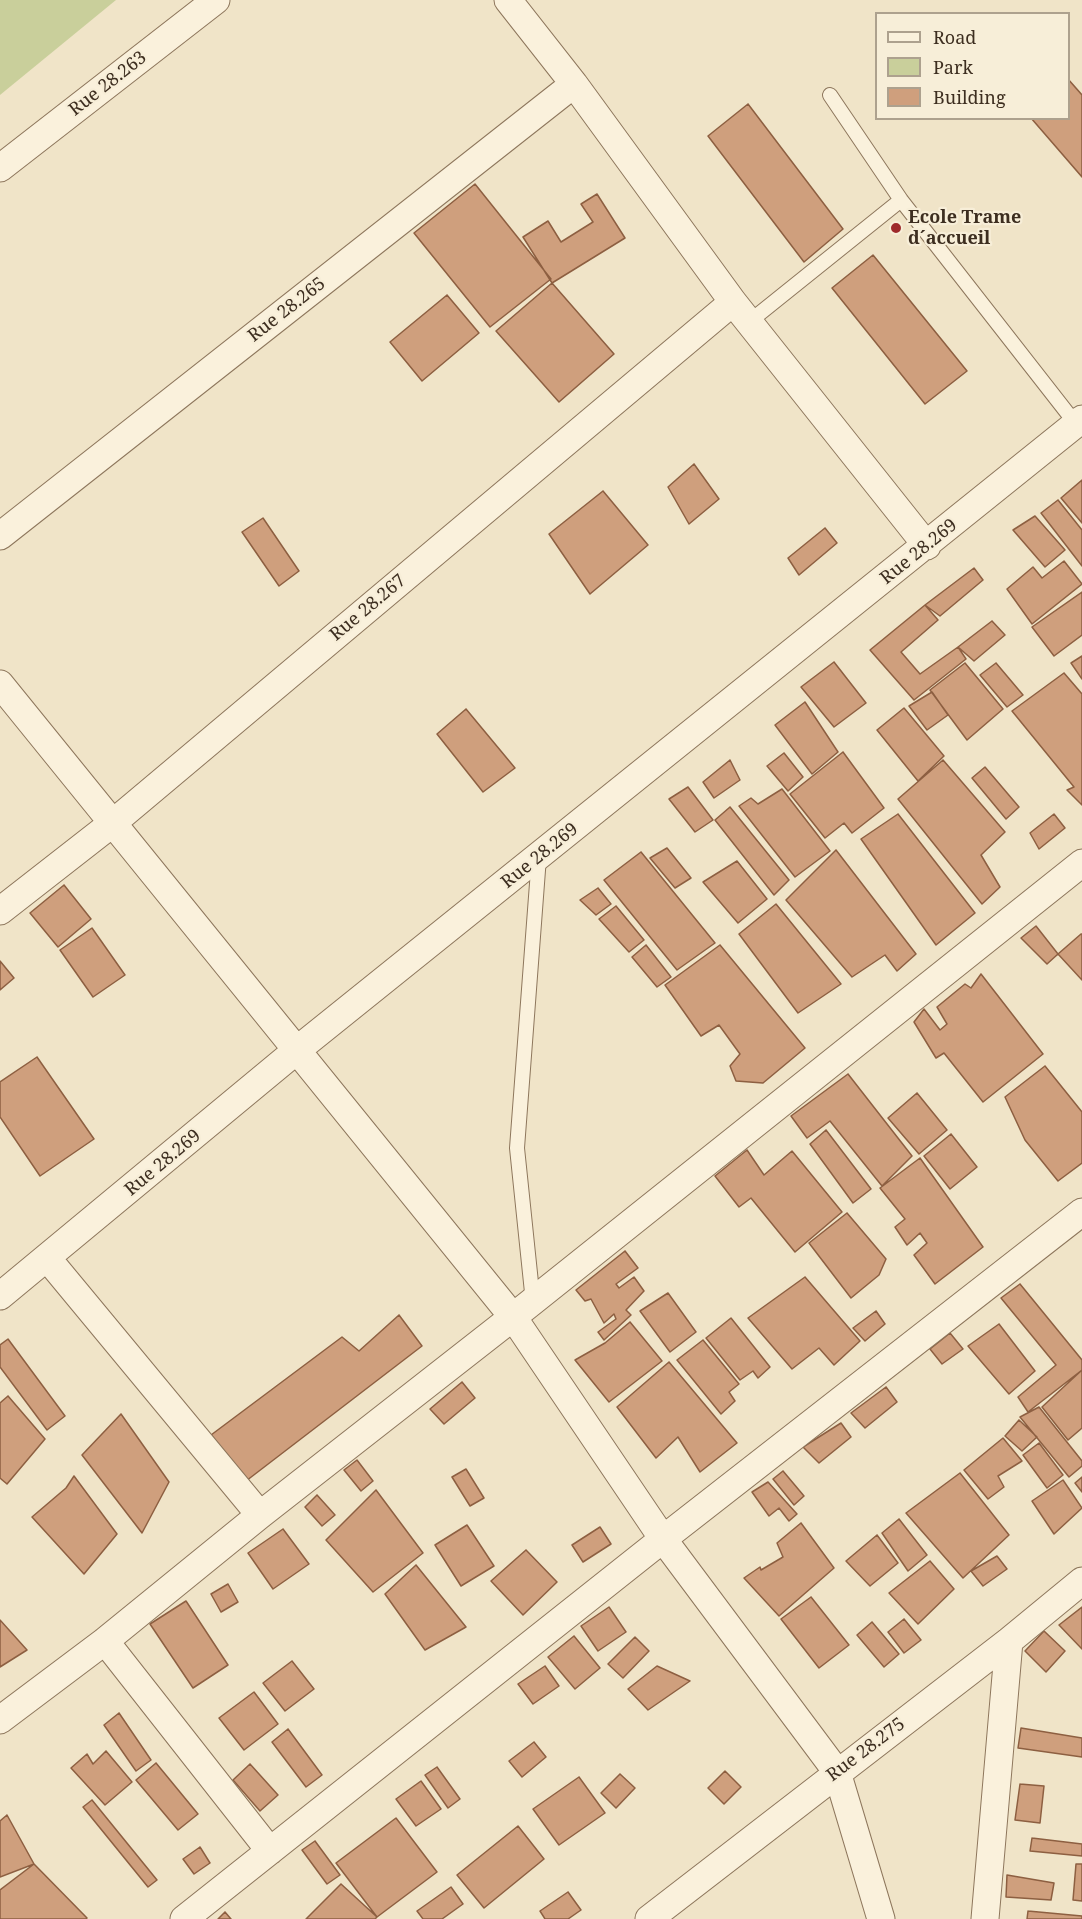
<!DOCTYPE html>
<meta charset="utf-8">
<style>
body{margin:0}
#map{position:relative;width:1082px;height:1919px;overflow:hidden;background:#f0e4c8;font-family:"Noto Serif",serif}
canvas{display:block}
.legend{position:absolute;left:875px;top:12px;width:195px;height:108px;box-sizing:border-box;background:#f7eed8;border:2px solid #ada18e;margin:0;padding:8px 10px;list-style:none;font-size:18px;color:#3d2e20}
.legend li{display:flex;align-items:center;gap:12px;height:30px}
.legend b{width:30px;border:2px solid #ada18e}
</style>
<div id="map">
<canvas width="1082" height="1919"></canvas>
<ul class="legend">
<li><b style="height:8px;background:#faf1dc"></b>Road</li>
<li><b style="height:16px;background:#c9cf9b"></b>Park</li>
<li><b style="height:16px;background:#cf9f7d"></b>Building</li>
</ul>
</div>
<script>
const g = document.querySelector('canvas').getContext('2d');
g.lineJoin = 'round';
function fill(path, color) { g.fillStyle = color; g.fill(path, 'evenodd'); }
const shape = rows => new Path2D(rows.map(r => 'M' + r).join(''));
function strokePath(path, color, width, dash) { g.strokeStyle = color; g.lineWidth = width; g.lineCap = dash ? 'butt' : 'round'; g.setLineDash(dash || []); g.stroke(path); }
function write(font, color, halo, rows, align = 'center') {
  g.font = font + ' "Noto Serif",serif'; g.lineWidth = 4.5; g.setLineDash([]); g.textBaseline = 'middle'; g.strokeStyle = halo; g.fillStyle = color; for (const [text, x, y, turn = 0] of rows) {
    g.save(); g.translate(x, y); g.rotate((+turn || 0) * Math.PI / 180); g.textAlign = isNaN(turn) ? turn : align; if (halo) g.strokeText(text, 0, 0); g.fillText(text, 0, 0); g.restore();
  }
}
fill(shape([
 [0,0,116,0,0,95]
]), '#c9cf9b');
const building = shape([
 [1068,79,1082,95,1082,177,1031,118,1068,118,1068,79],
 [748,104,843,229,804,262,708,136,748,104],
 [475,184,551,279,490,327,414,233,475,184],
 [597,194,625,238,552,283,523,237,548,221,561,242,593,222,581,204,597,194],
 [873,255,967,371,925,404,832,288,873,255],
 [552,283,614,354,559,402,496,331,552,283],
 [447,295,479,333,422,381,390,342,447,295],
 [694,464,719,499,689,524,668,487,694,464],
 [1082,480,1082,523,1061,498,1082,480],
 [603,491,648,545,590,594,549,534,603,491],
 [1058,500,1082,530,1082,566,1041,513,1058,500],
 [1035,516,1065,550,1045,567,1013,530,1035,516],
 [263,518,299,571,279,586,242,532,263,518],
 [825,528,837,543,799,575,788,558,825,528],
 [1064,561,1082,584,1032,624,1007,589,1033,567,1042,578,1064,561],
 [974,568,983,580,940,616,925,605,974,568],
 [1082,592,1082,635,1054,656,1032,627,1082,592],
 [925,605,938,620,901,652,920,674,958,647,966,659,914,700,870,650,925,605],
 [992,621,1005,635,974,661,958,647,992,621],
 [1082,656,1082,679,1071,663,1082,656],
 [834,662,866,703,834,727,801,687,834,662],
 [965,663,1003,709,967,740,930,690,965,663],
 [996,663,1023,695,1007,707,980,675,996,663],
 [1064,673,1082,694,1082,805,1067,790,1074,787,1012,711,1064,673],
 [932,692,948,715,927,730,909,706,932,692],
 [805,702,838,752,812,774,775,725,805,702],
 [904,708,944,756,918,781,877,730,904,708],
 [466,709,515,768,483,792,437,734,466,709],
 [843,752,884,808,852,833,844,823,825,838,790,794,843,752],
 [784,753,803,777,788,791,767,766,784,753],
 [730,760,740,780,714,798,703,782,730,760],
 [943,760,1005,832,981,855,1000,887,982,904,898,799,943,760],
 [985,767,1019,807,1006,819,972,778,985,767],
 [688,787,713,820,695,832,669,799,688,787],
 [782,789,830,851,795,877,739,806,751,798,758,804,782,789],
 [730,807,789,880,774,895,715,820,730,807],
 [898,814,975,913,936,945,861,839,898,814],
 [1054,814,1065,828,1039,849,1030,833,1054,814],
 [667,848,691,878,675,888,650,858,667,848],
 [836,850,916,954,897,971,885,955,852,977,786,900,836,850],
 [641,852,715,943,677,970,604,880,641,852],
 [737,861,767,899,738,923,703,882,737,861],
 [64,885,91,919,58,947,30,913,64,885],
 [598,888,611,904,596,915,580,900,598,888],
 [776,904,841,984,798,1013,739,934,776,904],
 [616,906,644,940,629,952,599,919,616,906],
 [1036,926,1058,954,1047,964,1021,938,1036,926],
 [92,928,125,975,93,997,60,950,92,928],
 [1081,934,1082,934,1082,980,1058,954,1081,934],
 [646,945,671,977,657,987,632,957,646,945],
 [720,945,805,1048,763,1083,736,1081,730,1066,740,1054,719,1025,701,1036,665,985,720,945],
 [0,961,14,978,0,990,0,961],
 [981,974,1043,1054,983,1102,944,1053,936,1058,914,1022,924,1009,940,1030,947,1024,937,1007,965,984,971,988,981,974],
 [37,1057,94,1139,40,1176,0,1117,0,1082,37,1057],
 [1045,1066,1082,1112,1082,1163,1058,1181,1025,1140,1005,1097,1045,1066],
 [848,1074,912,1156,882,1186,830,1121,807,1138,791,1116,848,1074],
 [917,1093,947,1130,919,1154,888,1118,917,1093],
 [826,1130,871,1189,853,1203,810,1144,826,1130],
 [951,1134,977,1167,950,1189,924,1156,951,1134],
 [747,1150,764,1175,792,1151,842,1212,795,1252,751,1198,739,1207,715,1176,747,1150],
 [920,1158,983,1247,935,1284,914,1255,927,1243,920,1233,907,1245,895,1227,905,1219,880,1188,920,1158],
 [847,1213,886,1259,879,1275,851,1298,809,1243,847,1213],
 [625,1251,638,1268,616,1284,619,1288,634,1277,644,1291,626,1310,631,1315,604,1340,598,1332,616,1319,614,1314,604,1323,591,1299,585,1301,576,1290,625,1251],
 [805,1277,860,1341,834,1365,819,1348,792,1369,748,1318,805,1277],
 [1020,1284,1082,1360,1082,1370,1028,1412,1018,1397,1056,1365,1001,1298,1020,1284],
 [668,1293,696,1332,670,1352,640,1311,668,1293],
 [876,1311,885,1324,865,1341,853,1328,876,1311],
 [399,1315,422,1346,246,1481,211,1435,342,1337,359,1351,399,1315],
 [731,1318,770,1367,758,1378,753,1371,740,1380,706,1338,731,1318],
 [630,1322,662,1361,609,1402,575,1360,605,1343,630,1322],
 [999,1324,1035,1371,1009,1394,968,1346,999,1324],
 [950,1333,963,1349,942,1364,930,1349,950,1333],
 [8,1339,65,1416,47,1430,0,1367,0,1345,8,1339],
 [703,1340,739,1384,729,1392,735,1401,721,1414,677,1360,703,1340],
 [669,1362,737,1443,700,1472,678,1437,656,1458,617,1407,669,1362],
 [1082,1370,1082,1428,1068,1440,1042,1407,1082,1370],
 [462,1382,475,1398,444,1424,430,1409,462,1382],
 [886,1387,897,1402,865,1428,851,1413,886,1387],
 [8,1396,45,1439,7,1484,0,1478,0,1403,8,1396],
 [1039,1407,1082,1461,1082,1466,1069,1477,1020,1417,1039,1407],
 [121,1414,169,1482,142,1533,82,1455,121,1414],
 [1019,1420,1037,1437,1022,1451,1005,1436,1019,1420],
 [841,1423,851,1437,819,1463,803,1447,841,1423],
 [1003,1438,1022,1461,998,1476,1004,1487,988,1499,964,1470,1003,1438],
 [1039,1443,1063,1475,1047,1488,1023,1455,1039,1443],
 [357,1460,373,1481,361,1491,344,1470,357,1460],
 [466,1469,484,1498,470,1506,452,1477,466,1469],
 [783,1471,804,1496,794,1505,773,1479,783,1471],
 [960,1473,1009,1535,963,1578,906,1513,960,1473],
 [74,1476,117,1534,84,1574,32,1517,66,1488,74,1476],
 [1082,1477,1082,1492,1075,1483,1082,1477],
 [1063,1480,1082,1508,1054,1534,1032,1501,1063,1480],
 [768,1482,797,1514,789,1521,779,1508,769,1516,752,1492,768,1482],
 [376,1490,423,1553,373,1592,326,1540,376,1490],
 [317,1495,335,1515,322,1526,305,1507,317,1495],
 [899,1519,927,1555,908,1571,882,1533,899,1519],
 [801,1523,834,1568,779,1616,744,1578,760,1567,761,1570,783,1557,777,1543,801,1523],
 [467,1525,494,1566,461,1586,435,1545,467,1525],
 [600,1527,611,1544,583,1562,572,1545,600,1527],
 [283,1529,309,1564,273,1589,248,1553,283,1529],
 [877,1535,898,1563,870,1586,846,1561,877,1535],
 [526,1550,557,1582,523,1615,491,1581,526,1550],
 [997,1556,1007,1569,983,1586,971,1571,997,1556],
 [930,1561,954,1589,918,1624,889,1593,930,1561],
 [416,1565,466,1627,425,1650,385,1594,416,1565],
 [228,1584,238,1602,221,1612,211,1594,228,1584],
 [811,1597,849,1645,819,1668,781,1619,811,1597],
 [186,1601,228,1665,193,1688,150,1624,186,1601],
 [609,1607,626,1632,598,1651,581,1626,609,1607],
 [1082,1607,1082,1649,1059,1625,1082,1607],
 [904,1619,921,1640,904,1653,888,1632,904,1619],
 [0,1620,27,1650,0,1667,0,1620],
 [872,1622,899,1654,884,1667,857,1635,872,1622],
 [1044,1631,1065,1651,1046,1672,1025,1651,1044,1631],
 [574,1636,600,1668,575,1689,548,1657,574,1636],
 [635,1637,649,1651,623,1678,608,1664,635,1637],
 [292,1661,314,1689,285,1711,263,1683,292,1661],
 [545,1666,559,1686,533,1704,518,1684,545,1666],
 [657,1666,690,1681,648,1710,628,1689,657,1666],
 [254,1692,278,1724,244,1750,219,1718,254,1692],
 [119,1713,151,1760,136,1771,104,1725,119,1713],
 [1021,1728,1082,1738,1082,1757,1018,1748,1021,1728],
 [288,1729,322,1775,306,1787,272,1742,288,1729],
 [534,1742,546,1757,522,1777,509,1761,534,1742],
 [106,1751,132,1782,105,1805,71,1768,87,1754,93,1764,106,1751],
 [156,1763,198,1814,178,1830,136,1780,156,1763],
 [250,1764,278,1795,260,1811,233,1780,250,1764],
 [437,1767,460,1799,448,1808,425,1775,437,1767],
 [725,1771,741,1787,724,1804,708,1788,725,1771],
 [620,1774,635,1788,616,1808,601,1793,620,1774],
 [579,1777,605,1813,559,1845,533,1809,579,1777],
 [421,1781,441,1809,416,1826,396,1799,421,1781],
 [1020,1784,1044,1786,1040,1823,1015,1820,1020,1784],
 [92,1800,157,1880,148,1887,83,1807,92,1800],
 [7,1815,34,1864,0,1877,0,1821,7,1815],
 [396,1818,437,1872,377,1917,336,1863,396,1818],
 [518,1826,544,1859,484,1908,457,1875,518,1826],
 [1032,1838,1082,1844,1082,1856,1030,1851,1032,1838],
 [315,1841,340,1875,327,1884,302,1850,315,1841],
 [200,1847,210,1863,194,1874,183,1859,200,1847],
 [34,1864,87,1918,86,1919,0,1919,0,1890,34,1864],
 [1076,1864,1082,1864,1082,1901,1073,1900,1076,1864],
 [1007,1875,1054,1883,1051,1900,1006,1897,1007,1875],
 [341,1884,377,1917,375,1919,306,1919,341,1884],
 [451,1887,463,1904,442,1919,423,1919,417,1911,451,1887],
 [568,1892,581,1910,568,1919,545,1919,540,1911,568,1892],
 [1028,1911,1082,1916,1082,1919,1027,1919,1028,1911],
 [225,1912,231,1919,218,1919,225,1912]
]);
fill(building, '#cf9f7d');
strokePath(building, '#8d5f41', 1.5);
const service = shape([
 [830,95,901,200,1076,424],
 [749,322,901,200],
 [533,1302,517,1148,539,857]
]);
const minor = shape([
 [508,0,574,84,733,302,927,546],
 [0,168,216,0],
 [0,536,574,84],
 [0,684,513,1317,663,1539,837,1772,881,1919],
 [0,911,114,822,733,302],
 [48,1259,260,1515],
 [0,1296,297,1050,1082,419],
 [105,1641,270,1851],
 [0,1720,105,1641,260,1515,513,1317,1082,863],
 [184,1919,663,1539,1082,1212],
 [649,1919,1009,1641,1082,1581],
 [985,1919,1009,1641]
]);
strokePath(service, '#8d765c', 16);
strokePath(minor, '#8d765c', 29);
strokePath(service, '#faf1dc', 14);
strokePath(minor, '#faf1dc', 27);
for (const [x, y, r, color] of [
 [896,228,6,"#9e2a2b"]
]) { const dot = new Path2D(); dot.arc(x, y, r, 0, 2 * Math.PI); g.fillStyle = color; g.fill(dot); strokePath(dot, '#f7eed8', 2); }
write('18px', '#3d2e20', '#f7eed8', [
 ["Rue 28.263",108,84,-38],
 ["Rue 28.265",287,310,-38],
 ["Rue 28.269",919,552,-39],
 ["Rue 28.267",368,608,-40],
 ["Rue 28.269",540,856,-39],
 ["Rue 28.269",163,1163,-40],
 ["Rue 28.275",866,1750,-37]
]);
write('bold 18px', '#3d2e20', '#f7eed8', [
 ["Ecole Trame",908,218],
 ["d´accueil",908,239]
], 'left');
</script>
